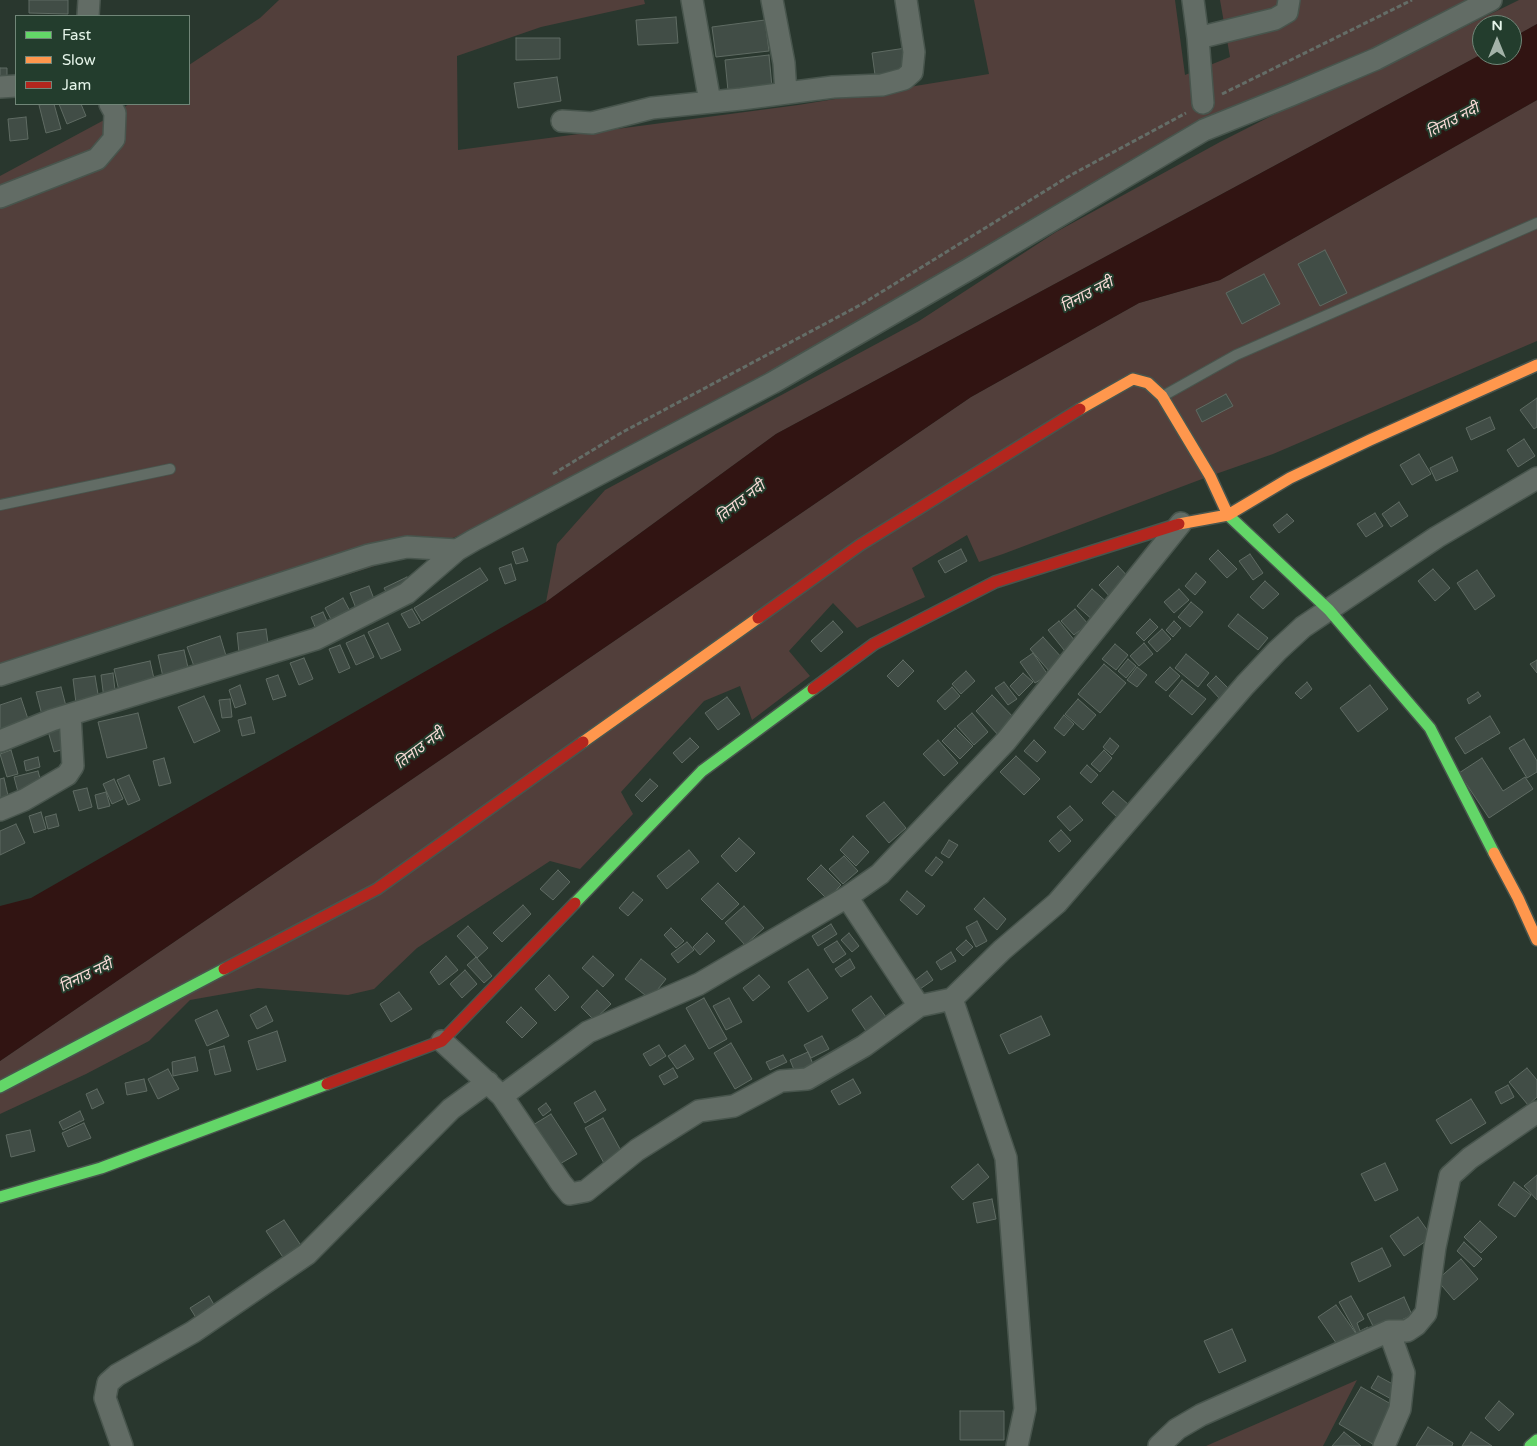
<!DOCTYPE html>
<meta charset="utf-8">
<style>
body{margin:0}
#map{position:relative;width:1537px;height:1446px;overflow:hidden;background:#29372e;font-family:"Varela Round",sans-serif}
canvas{display:block}
.legend{position:absolute;left:15px;top:15px;width:175px;height:90px;box-sizing:border-box;background:#233d2d;border:1px solid #718678;margin:0;padding:6px 9px;list-style:none;font-size:15px;color:#e5f4e9}
.legend li{display:flex;align-items:center;gap:10px;height:25px}
.legend b{width:25px;border:1px solid #718678}
.north{position:absolute;left:1472px;top:15px;width:50px;height:50px;box-sizing:border-box;background:#233d2d;border:1px solid #718678;border-radius:50%;rotate:0deg;font-size:14px;font-weight:700;line-height:20px;text-align:center;color:#e5f4e9}
.north::after{content:'';display:block;margin:auto;width:18px;height:22px;background:#a3b2a8;clip-path:polygon(50% 0,100% 100%,50% 72%,0 100%)}
</style>
<div id="map">
<canvas width="1537" height="1446"></canvas>
<ul class="legend">
<li><b style="height:6px;background:#63d668"></b>Fast</li>
<li><b style="height:6px;background:#ff974d"></b>Slow</li>
<li><b style="height:6px;background:#b3261e"></b>Jam</li>
</ul>
<div class="north">N</div>
</div>
<script>
const g = document.querySelector('canvas').getContext('2d');
g.lineJoin = 'round';
function fill(path, color) { g.fillStyle = color; g.fill(path, 'evenodd'); }
const shape = rows => new Path2D(rows.map(r => 'M' + r).join(''));
function strokePath(path, color, width, dash) { g.strokeStyle = color; g.lineWidth = width; g.lineCap = dash ? 'butt' : 'round'; g.setLineDash(dash || []); g.stroke(path); }
function write(font, color, halo, rows, align = 'center') {
  g.font = font + ' "Varela Round","Noto Sans Devanagari",sans-serif'; g.lineWidth = 4; g.setLineDash([]); g.textBaseline = 'middle'; g.strokeStyle = halo; g.fillStyle = color; for (const [text, x, y, turn = 0] of rows) {
    g.save(); g.translate(x, y); g.rotate((+turn || 0) * Math.PI / 180); g.textAlign = isNaN(turn) ? turn : align; if (halo) g.strokeText(text, 0, 0); g.fillText(text, 0, 0); g.restore();
  }
}
fill(shape([
 [279,0,644,0,645,4,541,27,457,56,458,150,798,105,989,74,974,0,1175,0,1185,75,1230,57,1220,0,1467,0,1384,44,1175,148,954,283,625,473,397,559,0,683,0,176,106,119,129,104,189,104,189,65,260,18],
 [1519,0,1537,0,1537,24,1512,38,1512,25,1482,25,1482,54,776,434,546,602,557,544,605,490,919,321,1056,232,1220,142,1346,78,1458,30],
 [1537,100,1537,341,1273,454,1210,476,1003,554,979,562,967,535,912,568,925,597,857,628,833,603,789,651,810,676,752,720,740,686,704,701,621,792,633,814,580,869,550,861,417,948,374,989,348,995,258,988,190,1000,149,1041,86,1074,0,1114,0,1061,971,397,1139,303,1220,280],
 [1357,1380,1323,1446,1206,1446]
]), '#523f3b');
fill(shape([
 [1537,24,1537,100,1220,280,1139,303,971,397,0,1061,0,906,31,898,546,602,776,434,1482,54,1512,55,1512,38]
]), '#311412');
const building = shape([
 [29,0,68,0,68,14,29,13,29,0],
 [676,17,678,43,638,45,636,20,676,17],
 [765,20,769,51,716,57,712,27,765,20],
 [516,38,560,38,560,59,516,60,516,38],
 [906,48,908,70,875,75,872,53,906,48],
 [769,55,772,87,728,91,725,60,769,55],
 [0,68,7,68,7,79,0,80,0,68],
 [557,77,561,101,518,108,514,83,557,77],
 [44,104,54,104,61,129,46,133,39,105,44,104],
 [59,104,81,104,86,116,67,124,59,104],
 [26,117,28,139,10,141,8,119,26,117],
 [1325,250,1347,293,1320,306,1298,264,1325,250],
 [1264,274,1280,304,1242,324,1226,293,1264,274],
 [1226,394,1233,406,1202,422,1196,410,1226,394],
 [1537,398,1537,427,1534,429,1520,410,1537,398],
 [1490,417,1495,429,1471,440,1466,428,1490,417],
 [1524,439,1535,456,1518,467,1507,450,1524,439],
 [1419,454,1431,474,1412,485,1400,465,1419,454],
 [1452,457,1458,471,1436,481,1430,468,1452,457],
 [1399,502,1408,516,1391,527,1382,514,1399,502],
 [1375,513,1383,526,1366,537,1357,524,1375,513],
 [1287,514,1294,521,1279,533,1273,525,1287,514],
 [523,548,528,561,516,564,512,552,523,548],
 [961,549,967,561,945,573,938,561,961,549],
 [1218,550,1237,569,1227,578,1209,559,1218,550],
 [1250,554,1263,573,1253,580,1239,561,1250,554],
 [511,564,516,580,505,584,499,568,511,564],
 [1118,566,1132,581,1112,599,1099,585,1118,566],
 [480,568,488,580,422,621,414,608,480,568],
 [1433,569,1450,588,1435,601,1418,581,1433,569],
 [1477,570,1495,596,1475,610,1457,583,1477,570],
 [1196,573,1206,582,1195,595,1185,586,1196,573],
 [407,577,412,586,389,597,384,588,407,577],
 [1265,581,1279,594,1263,609,1250,597,1265,581],
 [369,586,376,604,357,611,350,593,369,586],
 [1092,589,1109,604,1094,621,1077,606,1092,589],
 [1179,589,1189,600,1174,613,1164,602,1179,589],
 [343,598,352,615,334,625,325,608,343,598],
 [1191,602,1203,612,1190,627,1178,617,1191,602],
 [412,609,420,623,409,628,401,614,412,609],
 [1075,609,1088,624,1074,635,1061,621,1075,609],
 [323,612,330,628,318,634,311,617,323,612],
 [1238,614,1268,638,1258,650,1228,626,1238,614],
 [1150,619,1158,627,1144,641,1136,633,1150,619],
 [833,621,843,632,821,652,811,641,833,621],
 [1059,621,1075,641,1064,650,1048,630,1059,621],
 [1174,621,1181,628,1173,637,1166,630,1174,621],
 [388,623,401,650,381,659,368,632,388,623],
 [266,629,269,650,239,653,237,633,266,629],
 [1162,629,1171,639,1157,652,1148,642,1162,629],
 [364,635,374,657,356,665,346,643,364,635],
 [220,636,227,659,195,669,187,647,220,636],
 [1043,637,1063,659,1049,671,1030,649,1043,637],
 [1144,643,1153,654,1139,666,1130,656,1144,643],
 [1115,644,1128,655,1116,670,1102,659,1115,644],
 [340,645,350,668,339,673,329,649,340,645],
 [184,650,189,672,163,677,158,655,184,650],
 [1033,653,1048,675,1035,683,1020,662,1033,653],
 [1186,654,1209,673,1198,687,1175,668,1186,654],
 [304,658,313,679,299,685,290,663,304,658],
 [1128,659,1136,666,1126,678,1118,671,1128,659],
 [903,660,914,671,898,687,887,676,903,660],
 [1537,660,1537,673,1530,664,1537,660],
 [150,661,155,683,119,691,114,669,150,661],
 [1104,664,1126,683,1100,713,1078,694,1104,664],
 [1137,667,1147,675,1137,687,1127,680,1137,667],
 [1170,667,1180,676,1166,691,1155,682,1170,667],
 [966,671,975,681,961,694,952,684,966,671],
 [113,673,116,698,104,699,101,675,113,673],
 [1023,673,1033,682,1019,696,1010,686,1023,673],
 [278,675,286,696,273,700,266,679,278,675],
 [95,676,99,700,76,703,73,679,95,676],
 [1216,676,1230,690,1220,699,1207,685,1216,676],
 [1182,680,1206,699,1192,715,1169,696,1182,680],
 [1004,682,1017,699,1008,705,995,688,1004,682],
 [1307,682,1312,689,1301,699,1295,693,1307,682],
 [240,685,246,704,235,708,229,690,240,685],
 [1370,685,1388,709,1358,732,1340,708,1370,685],
 [61,687,67,710,42,715,36,692,61,687],
 [952,687,960,696,945,710,937,701,952,687],
 [1478,692,1481,696,1469,704,1467,699,1478,692],
 [992,695,1017,721,1000,737,976,711,992,695],
 [204,696,220,731,194,743,178,707,204,696],
 [727,697,740,714,718,730,705,713,727,697],
 [21,698,29,722,0,732,0,705,21,698],
 [230,699,232,717,222,718,219,700,230,699],
 [1078,699,1096,715,1083,730,1065,714,1078,699],
 [138,713,147,748,107,758,98,722,138,713],
 [972,713,988,732,974,745,957,726,972,713],
 [1064,715,1074,724,1064,736,1054,728,1064,715],
 [1490,716,1500,733,1465,754,1455,738,1490,716],
 [251,717,255,733,242,736,238,720,251,717],
 [59,728,64,749,54,752,48,731,59,728],
 [955,728,973,746,960,759,942,741,955,728],
 [690,738,699,747,682,763,673,753,690,738],
 [1110,738,1119,746,1112,755,1103,747,1110,738],
 [1524,739,1537,761,1537,772,1527,778,1509,748,1524,739],
 [938,740,958,763,944,776,923,754,938,740],
 [1034,740,1046,752,1037,762,1024,751,1034,740],
 [11,750,18,774,7,777,0,754,11,750],
 [1104,750,1112,758,1100,772,1091,764,1104,750],
 [1016,756,1040,779,1024,795,1000,772,1016,756],
 [38,757,40,767,26,771,24,761,38,757],
 [164,758,171,783,159,786,153,761,164,758],
 [1482,758,1503,791,1525,777,1533,789,1489,818,1459,773,1482,758],
 [1087,765,1098,775,1091,783,1080,773,1087,765],
 [38,771,42,786,18,792,14,777,38,771],
 [129,775,140,800,128,805,117,780,129,775],
 [4,778,9,800,0,802,0,779,4,778],
 [114,779,123,799,112,804,103,784,114,779],
 [650,779,658,786,642,802,635,795,650,779],
 [87,788,92,807,79,811,73,791,87,788],
 [1113,791,1129,805,1118,818,1102,803,1113,791],
 [106,792,110,806,98,809,95,795,106,792],
 [884,802,906,828,889,843,866,816,884,802],
 [1070,806,1083,820,1070,831,1057,817,1070,806],
 [41,812,46,829,34,833,29,816,41,812],
 [56,814,59,826,48,829,45,817,56,814],
 [16,824,25,843,0,855,0,831,16,824],
 [1061,830,1071,841,1059,852,1049,841,1061,830],
 [853,836,869,852,856,866,840,850,853,836],
 [739,838,755,853,736,872,721,856,739,838],
 [949,840,958,845,949,858,941,853,949,840],
 [689,850,699,862,667,889,657,876,689,850],
 [844,856,858,871,843,884,829,869,844,856],
 [936,857,943,862,932,876,925,871,936,857],
 [821,865,841,885,827,899,807,879,821,865],
 [558,870,570,882,553,900,540,889,558,870],
 [718,883,739,904,722,920,701,899,718,883],
 [907,891,925,906,917,915,900,900,907,891],
 [633,892,643,900,628,916,619,908,633,892],
 [984,898,1006,919,997,930,974,909,984,898],
 [523,905,531,914,502,942,493,933,523,905],
 [744,906,764,928,745,945,725,923,744,906],
 [977,921,987,941,976,947,966,927,977,921],
 [831,924,837,934,818,946,812,936,831,924],
 [468,926,488,948,477,958,457,936,468,926],
 [671,928,684,941,676,948,664,935,671,928],
 [707,933,715,941,700,955,693,947,707,933],
 [849,933,859,946,852,952,841,940,849,933],
 [966,940,973,947,963,956,956,949,966,940],
 [837,941,846,954,833,963,824,949,837,941],
 [687,942,694,950,678,963,671,954,687,942],
 [951,952,956,961,941,970,936,962,951,952],
 [446,956,458,970,439,985,430,972,446,956],
 [593,956,614,975,603,987,582,968,593,956],
 [476,957,492,976,484,983,467,965,476,957],
 [641,959,666,979,650,999,625,979,641,959],
 [850,959,855,968,841,977,835,969,850,959],
 [808,969,828,998,808,1012,788,982,808,969],
 [465,970,477,984,462,998,450,984,465,970],
 [927,971,933,980,920,989,914,981,927,971],
 [549,975,569,997,555,1011,535,989,549,975],
 [759,975,770,987,753,1001,743,988,759,975],
 [597,990,611,1004,594,1020,581,1007,597,990],
 [399,992,412,1009,391,1022,380,1004,399,992],
 [871,996,886,1017,866,1031,852,1010,871,996],
 [704,998,727,1039,709,1049,686,1008,704,998],
 [729,998,742,1022,726,1030,713,1006,729,998],
 [266,1006,273,1021,257,1029,250,1015,266,1006],
 [521,1007,537,1023,522,1038,506,1022,521,1007],
 [217,1010,229,1036,207,1046,195,1020,217,1010],
 [1041,1016,1050,1035,1009,1054,1000,1035,1041,1016],
 [277,1031,286,1061,257,1070,248,1041,277,1031],
 [822,1036,829,1049,811,1058,804,1045,822,1036],
 [731,1043,752,1079,735,1089,714,1053,731,1043],
 [659,1045,666,1056,650,1066,643,1054,659,1045],
 [685,1045,694,1059,677,1069,668,1056,685,1045],
 [224,1046,231,1071,215,1075,209,1050,224,1046],
 [808,1052,815,1069,797,1077,790,1060,808,1052],
 [783,1055,787,1062,770,1070,766,1062,783,1055],
 [195,1057,198,1071,173,1076,172,1062,195,1057],
 [673,1068,678,1077,664,1085,659,1076,673,1068],
 [1527,1068,1537,1080,1537,1097,1528,1105,1509,1082,1527,1068],
 [168,1069,179,1089,158,1099,148,1079,168,1069],
 [144,1079,147,1091,127,1095,125,1083,144,1079],
 [853,1079,861,1093,839,1105,831,1091,853,1079],
 [1508,1085,1514,1097,1501,1104,1495,1092,1508,1085],
 [97,1089,104,1103,92,1109,86,1094,97,1089],
 [595,1091,606,1110,585,1123,574,1103,595,1091],
 [1471,1099,1486,1123,1451,1144,1436,1120,1471,1099],
 [546,1103,551,1110,543,1116,538,1109,546,1103],
 [80,1111,84,1120,63,1130,59,1122,80,1111],
 [551,1114,577,1154,558,1165,533,1125,551,1114],
 [603,1118,625,1158,606,1167,585,1128,603,1118],
 [84,1123,91,1138,68,1147,62,1133,84,1123],
 [30,1130,35,1151,11,1157,6,1135,30,1130],
 [1385,1163,1398,1190,1375,1201,1361,1174,1385,1163],
 [978,1164,989,1177,963,1200,951,1187,978,1164],
 [1537,1175,1537,1200,1524,1186,1537,1175],
 [1514,1182,1531,1195,1515,1217,1498,1205,1514,1182],
 [992,1199,996,1219,977,1223,973,1203,992,1199],
 [1418,1217,1432,1237,1404,1256,1390,1236,1418,1217],
 [284,1220,304,1250,286,1262,266,1231,284,1220],
 [1480,1221,1497,1237,1481,1253,1464,1237,1480,1221],
 [1464,1242,1482,1259,1474,1267,1457,1251,1464,1242],
 [1382,1248,1391,1266,1359,1282,1351,1263,1382,1248],
 [1461,1259,1478,1279,1454,1300,1437,1280,1461,1259],
 [209,1296,217,1310,198,1321,190,1308,209,1296],
 [1351,1296,1364,1319,1357,1323,1360,1331,1368,1327,1371,1332,1359,1338,1339,1302,1351,1296],
 [1404,1297,1412,1315,1376,1332,1367,1314,1404,1297],
 [1336,1305,1357,1335,1339,1347,1318,1317,1336,1305],
 [1232,1329,1246,1361,1219,1373,1204,1341,1232,1329],
 [1378,1376,1400,1388,1393,1400,1371,1388,1378,1376],
 [1361,1387,1398,1408,1376,1446,1339,1424,1361,1387],
 [1499,1401,1514,1414,1499,1431,1485,1418,1499,1401],
 [960,1411,1004,1411,1004,1440,960,1440,960,1411],
 [1428,1427,1453,1443,1452,1446,1416,1446,1428,1427],
 [1344,1432,1361,1446,1332,1446,1344,1432],
 [1471,1432,1492,1446,1462,1446,1471,1432]
]);
fill(building, '#414d46');
strokePath(building, '#5f6b63', 1);
const lane = shape([
 [1163,396,1236,355,1537,223],
 [0,505,170,469]
]);
const street = shape([
 [692,0,710,102],
 [772,0,784,63,786,93],
 [1193,0,1198,38],
 [88,16,89,0],
 [0,87,16,86],
 [1203,103,1198,38,1275,19,1287,12,1289,0],
 [562,121,592,123,652,108,741,99,833,87,882,85,904,79,912,72,914,52,906,0],
 [0,197,97,159,114,139,115,113,110,104],
 [0,675,369,555,407,547,457,550],
 [0,741,52,720,316,639,407,593,457,550,474,540,772,383,971,268,1204,130,1291,95,1376,59,1491,0],
 [0,810,24,800,67,775,73,766,70,715],
 [847,897,919,1006],
 [952,999,1006,1158,1025,1409,1017,1446],
 [442,1041,502,1096,561,1183,570,1194,586,1191,637,1150,699,1111,734,1106,781,1081,807,1079,864,1046,919,1006,952,999,1002,950,1057,903,1245,685,1277,651,1303,627,1437,537,1537,478],
 [502,1096,588,1032,699,984,847,897,880,874,1006,741,1181,523],
 [122,1446,105,1398,108,1383,117,1375,193,1332,307,1254,451,1109,488,1082],
 [1159,1446,1177,1429,1201,1415,1389,1331,1407,1331,1416,1325,1426,1313,1435,1247,1450,1176,1470,1158,1537,1112],
 [1384,1446,1400,1409,1404,1373,1389,1331]
]);
const fast = shape([
 [1228,515,1329,610,1430,728,1494,853],
 [575,903,702,771,813,689],
 [0,1087,224,969],
 [0,1197,101,1168,327,1084],
 [1530,1446,1537,1440]
]);
const slow = shape([
 [1080,409,1133,379,1148,383,1162,396,1210,476,1228,515],
 [1179,524,1228,515,1290,478,1370,440,1537,365],
 [583,742,758,618],
 [1494,853,1518,898,1537,940]
]);
const jam = shape([
 [758,618,860,545,1080,409],
 [813,689,874,644,995,582,1179,524],
 [224,969,377,889,583,742],
 [327,1084,442,1041,575,903]
]);
strokePath(lane, '#48554d', 12);
strokePath(street, '#48554d', 24);
strokePath(fast, '#48554d', 14);
strokePath(slow, '#48554d', 14);
strokePath(jam, '#48554d', 14);
strokePath(shape([
 [1222,94,1412,0],
 [553,474,621,433,862,304,1071,175,1186,113]
]), '#646d67', 3, [5, 2.5]);
strokePath(lane, '#626c65', 10);
strokePath(street, '#626c65', 21);
strokePath(fast, '#63d668', 11);
strokePath(slow, '#ff974d', 11);
strokePath(jam, '#b3261e', 11);
write('italic 15px', '#fadcd8', '#233d2d', [
 ["तिनाउ नदी",1453,121,-28],
 ["तिनाउ नदी",1087,295,-28],
 ["तिनाउ नदी",741,502,-38],
 ["तिनाउ नदी",420,749,-37],
 ["तिनाउ नदी",86,976,-26]
]);
</script>
